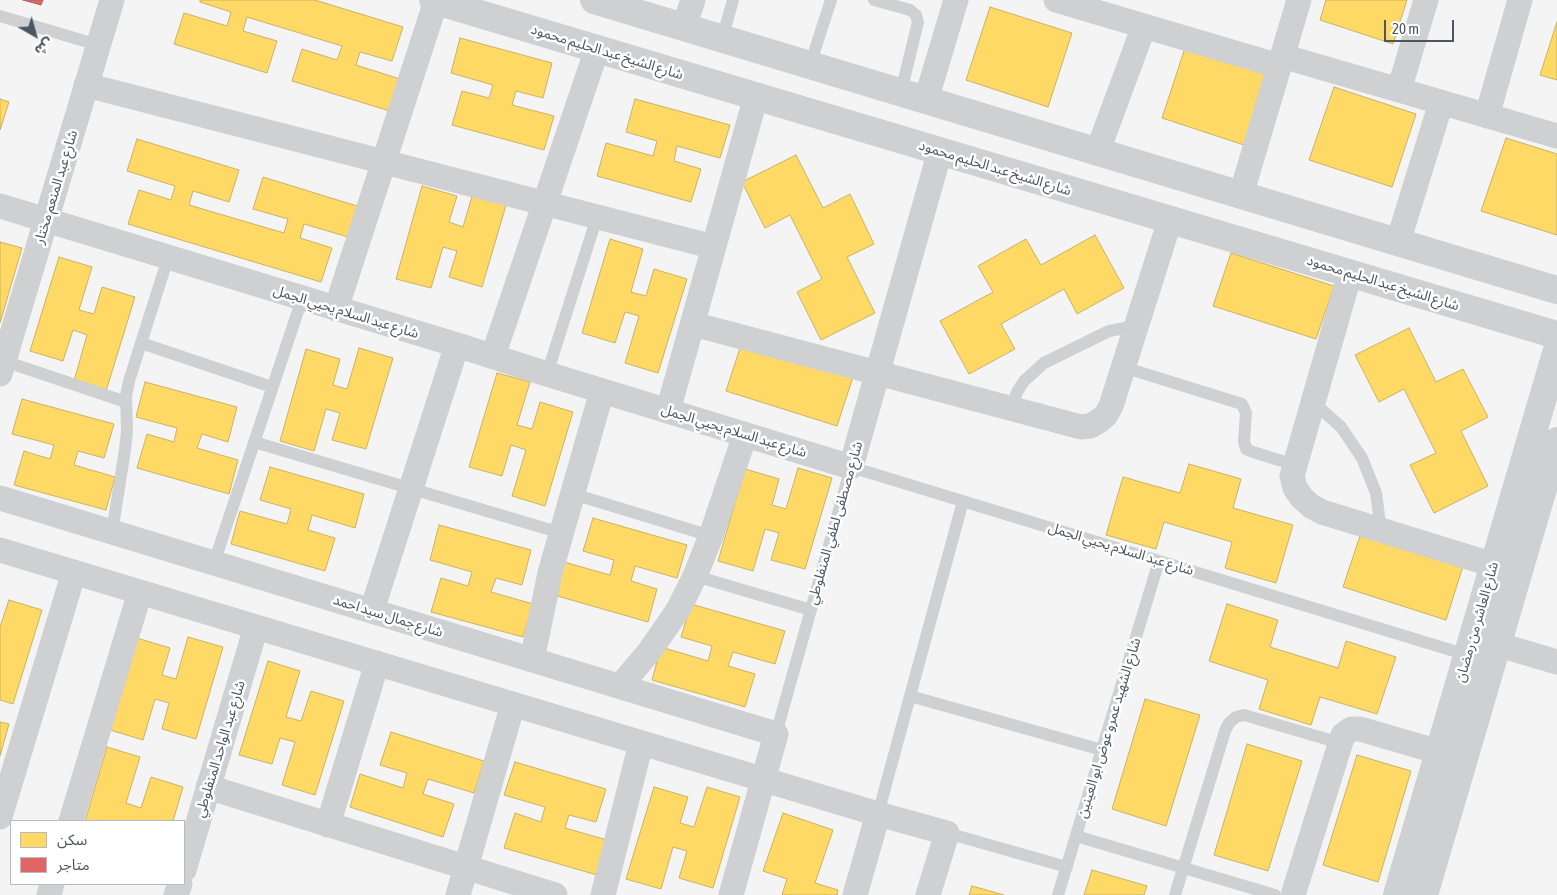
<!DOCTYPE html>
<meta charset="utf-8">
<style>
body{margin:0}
#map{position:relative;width:1557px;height:895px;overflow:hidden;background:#f4f4f4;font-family:"Asap Condensed","Noto Sans Arabic",sans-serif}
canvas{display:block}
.legend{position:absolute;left:10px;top:820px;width:175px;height:65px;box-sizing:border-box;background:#fff;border:1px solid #b7bbc0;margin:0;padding:6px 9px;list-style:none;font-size:15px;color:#4a5661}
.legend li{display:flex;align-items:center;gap:10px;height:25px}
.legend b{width:25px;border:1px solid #b7bbc0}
.north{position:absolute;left:10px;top:10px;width:50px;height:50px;-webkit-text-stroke:4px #fff;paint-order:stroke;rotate:142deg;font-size:14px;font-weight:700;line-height:20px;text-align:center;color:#4a5661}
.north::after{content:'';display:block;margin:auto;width:18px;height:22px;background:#4a5661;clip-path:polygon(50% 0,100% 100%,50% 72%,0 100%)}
.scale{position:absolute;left:1384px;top:20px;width:70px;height:22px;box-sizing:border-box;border:2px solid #4a5661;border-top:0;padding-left:6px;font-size:15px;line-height:18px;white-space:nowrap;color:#4a5661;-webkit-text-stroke:4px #fff;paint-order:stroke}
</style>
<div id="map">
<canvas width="1557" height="895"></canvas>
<ul class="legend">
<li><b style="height:14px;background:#ffd966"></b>سكن</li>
<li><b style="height:14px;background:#e06666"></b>متاجر</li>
</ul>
<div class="north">ش</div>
<div class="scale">20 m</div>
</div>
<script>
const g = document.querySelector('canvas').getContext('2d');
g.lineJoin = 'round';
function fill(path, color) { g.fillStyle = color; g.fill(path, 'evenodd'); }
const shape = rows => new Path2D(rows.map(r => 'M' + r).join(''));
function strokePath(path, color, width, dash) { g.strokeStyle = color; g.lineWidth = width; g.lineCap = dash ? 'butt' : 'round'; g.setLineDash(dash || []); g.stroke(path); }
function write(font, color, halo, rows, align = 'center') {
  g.font = font + ' "Asap Condensed","Noto Sans Arabic",sans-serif'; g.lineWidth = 5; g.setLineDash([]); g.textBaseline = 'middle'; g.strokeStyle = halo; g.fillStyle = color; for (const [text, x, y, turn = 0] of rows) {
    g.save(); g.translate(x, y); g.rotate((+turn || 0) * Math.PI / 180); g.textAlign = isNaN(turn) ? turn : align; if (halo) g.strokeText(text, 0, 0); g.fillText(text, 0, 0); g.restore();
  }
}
const homes = shape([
 [200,0,315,0,403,27,392,61,360,52,356,65,403,80,393,112,292,81,302,49,337,60,342,46,247,17,243,31,277,41,267,73,174,44,184,13,227,26,231,12,200,2,200,0],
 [1326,0,1407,0,1393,44,1320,20,1326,0],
 [990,7,1072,33,1048,107,966,80,990,7],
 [1557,22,1557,80,1540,75,1557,22],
 [460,38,552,63,543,98,516,91,512,105,554,116,544,150,452,125,462,91,489,98,493,85,451,73,460,38],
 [1186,45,1268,71,1244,145,1162,118,1186,45],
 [1334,87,1416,114,1392,187,1309,160,1334,87],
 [0,99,9,102,0,130,0,99],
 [635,99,730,125,720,158,677,146,674,161,701,169,691,202,597,176,606,143,653,156,657,141,626,132,635,99],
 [1506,138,1557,154,1557,235,1481,211,1506,138],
 [137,139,239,170,229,202,193,191,189,205,284,233,288,219,253,209,263,177,357,206,348,237,304,224,300,238,332,248,321,282,128,224,139,190,171,200,175,186,127,171,137,139],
 [796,155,823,208,850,194,874,244,847,257,875,313,821,340,797,292,822,279,790,215,765,228,742,182,796,155],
 [422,186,457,196,449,222,463,227,475,186,509,195,482,287,449,277,457,251,443,247,431,288,396,279,422,186],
 [1095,235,1124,288,1077,314,1064,289,1001,324,1015,349,969,374,940,321,993,292,978,266,1026,239,1041,265,1095,235],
 [610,239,643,249,631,292,646,296,654,269,687,279,658,373,625,363,639,316,625,312,615,343,582,333,610,239],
 [0,242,22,248,0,323,0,242],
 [1231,253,1334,286,1316,339,1213,306,1231,253],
 [59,257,92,267,79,310,94,314,102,287,135,297,106,391,74,381,87,335,73,330,63,361,30,351,59,257],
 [1409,328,1436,382,1463,369,1488,417,1461,431,1488,486,1434,513,1410,465,1436,453,1404,389,1379,402,1355,355,1409,328],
 [742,342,853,377,837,426,726,391,742,342],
 [359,348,393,358,366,449,332,440,340,413,326,409,314,451,280,441,306,349,340,359,333,385,347,389,359,348],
 [497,373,530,382,517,425,532,429,540,402,573,412,545,506,512,496,526,450,511,445,502,476,469,467,497,373],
 [145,382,237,407,228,442,202,434,197,448,238,460,229,494,137,468,147,434,174,442,177,428,136,417,145,382],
 [22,399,114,424,104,458,78,451,74,465,115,477,106,510,14,485,24,451,50,459,54,445,12,434,22,399],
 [1189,464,1241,479,1233,508,1293,525,1276,583,1225,568,1232,542,1164,522,1156,549,1106,535,1123,477,1180,493,1189,464],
 [270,467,364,494,355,528,312,515,308,530,335,538,325,571,231,544,240,511,287,524,291,509,260,500,270,467],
 [798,468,832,478,805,569,771,560,779,533,765,529,753,571,718,561,745,469,779,479,772,505,786,509,798,468],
 [593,518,687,545,677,578,635,566,631,581,657,589,648,622,554,595,564,562,610,575,614,560,583,551,593,518],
 [439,525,531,550,522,585,496,578,491,592,533,604,523,637,431,612,441,578,468,586,472,572,430,560,439,525],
 [1361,533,1463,566,1446,620,1343,587,1361,533],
 [9,600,42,610,13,704,0,700,0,627,9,600],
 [691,604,785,631,775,664,733,652,728,666,755,674,745,707,652,680,661,647,708,661,712,646,681,637,691,604],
 [1227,604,1278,620,1270,647,1338,668,1346,641,1396,657,1377,714,1320,697,1311,725,1259,709,1268,680,1209,661,1227,604],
 [188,637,223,647,196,739,162,729,169,703,155,699,143,740,110,730,137,638,170,648,162,675,176,679,188,637],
 [268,661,300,671,286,717,301,721,311,691,344,701,315,795,282,785,295,742,280,738,272,764,239,755,268,661],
 [1145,699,1200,715,1166,826,1112,809,1145,699],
 [0,722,9,724,0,756,0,722],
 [391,732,484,761,474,793,428,779,423,794,454,804,443,837,350,807,360,774,403,788,407,773,380,765,391,732],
 [1247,744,1302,761,1268,871,1214,855,1247,744],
 [107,747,140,757,126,803,141,808,151,777,183,787,173,821,85,821,107,747],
 [1357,755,1411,771,1378,882,1323,865,1357,755],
 [515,762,606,789,596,822,569,815,565,828,607,840,597,875,504,848,515,813,541,822,545,807,504,795,515,762],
 [654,787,688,797,680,823,694,827,707,787,740,797,713,888,679,878,687,851,673,847,661,889,626,879,654,787],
 [783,813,833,830,815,883,838,890,837,895,782,895,787,879,763,871,783,813],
 [1092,870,1147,886,1144,895,1084,895,1092,870],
 [972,886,1004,895,969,895,972,886]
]);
fill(homes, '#ffd966');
strokePath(homes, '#c9b264', 1);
const shops = shape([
 [23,0,43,0,41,5,23,0]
]);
fill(shops, '#e06666');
strokePath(shops, '#b36164', 1);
strokePath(shape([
 [874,0,910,10,916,15,918,22,901,92],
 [0,16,98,45],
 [722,39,733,0],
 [810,65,831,0],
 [141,343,272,387],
 [4,361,126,402],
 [1123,367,1242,404,1246,413,1244,441,1246,449,1253,452,1295,465],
 [547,374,597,217],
 [1313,402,1341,427,1362,458,1376,493,1381,530],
 [1011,408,1017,392,1024,381,1044,363,1109,331,1126,328,1136,329],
 [254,442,561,533],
 [573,494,711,536],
 [112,532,125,450,127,431,126,396,129,381,168,258],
 [214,563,302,299],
 [695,576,811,610],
 [910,696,1102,750],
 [776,734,851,467,1467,655],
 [878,814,963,501],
 [947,833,1067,867],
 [1076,836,1275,895],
 [1058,895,1159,561],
 [1175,895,1225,731,1229,723,1236,717,1244,715,1340,743]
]), '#ced0d2', 12);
strokePath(shape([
 [1056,0,1279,66],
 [684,27,693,0],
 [1282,56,1557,136],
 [86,85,714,247],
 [1399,90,1426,0],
 [926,100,956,0],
 [1487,116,1520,0],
 [1097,153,1144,26],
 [1241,195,1299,0],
 [0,206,457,345,547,374,851,467,940,151],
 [1398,242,1441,103],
 [1350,273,1292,476,1295,488,1302,498,1311,506,1322,512,1494,565],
 [336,309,436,1],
 [693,324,1081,427,1090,426,1099,421,1106,415,1111,406,1170,220],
 [493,356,597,49],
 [0,374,112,0],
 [668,411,756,96],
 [0,498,776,734,731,895],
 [0,550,878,814,947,833,928,895],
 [372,610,457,345],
 [1496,644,1557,662],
 [532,660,550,573,602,391],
 [620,686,649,652,678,610,695,576,711,536,745,435],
 [208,787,555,895],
 [0,817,74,572],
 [71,821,140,592],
 [328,825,377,663],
 [184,870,256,627],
 [49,895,52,884],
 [176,895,180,884],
 [458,895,513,704],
 [603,895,641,743],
 [855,895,878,814],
 [1293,895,1343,735,1351,729,1360,729,1439,752]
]), '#ced0d2', 25);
strokePath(shape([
 [433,0,1557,335],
 [594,0,1557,290],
 [1397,895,1557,350],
 [1424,895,1557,441]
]), '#ced0d2', 28);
write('14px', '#4a5661', '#fff', [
 ["شارع الشيخ عبد الحليم محمود",607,52,17],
 ["شارع الشيخ عبد الحليم محمود",995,168,17],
 ["شارع عبد المنعم مختار",56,187,-73],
 ["شارع الشيخ عبد الحليم محمود",1383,283,17],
 ["شارع عبد السلام يحيي الجمل",346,312,17],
 ["شارع عبد السلام يحيي الجمل",734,431,17],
 ["شارع مصطفى لطفي المنفلوطي",835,523,-74],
 ["شارع عبد السلام يحيي الجمل",1121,549,17],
 ["شارع جمال سيد احمد",388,616,17],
 ["شارع العاشر من رمضان",1477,622,-74],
 ["شارع الشهيد عمرو عوض ابو العينين",1109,728,-73],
 ["شارع عبد الواحد المنفلوطي",220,749,-73]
]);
</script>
